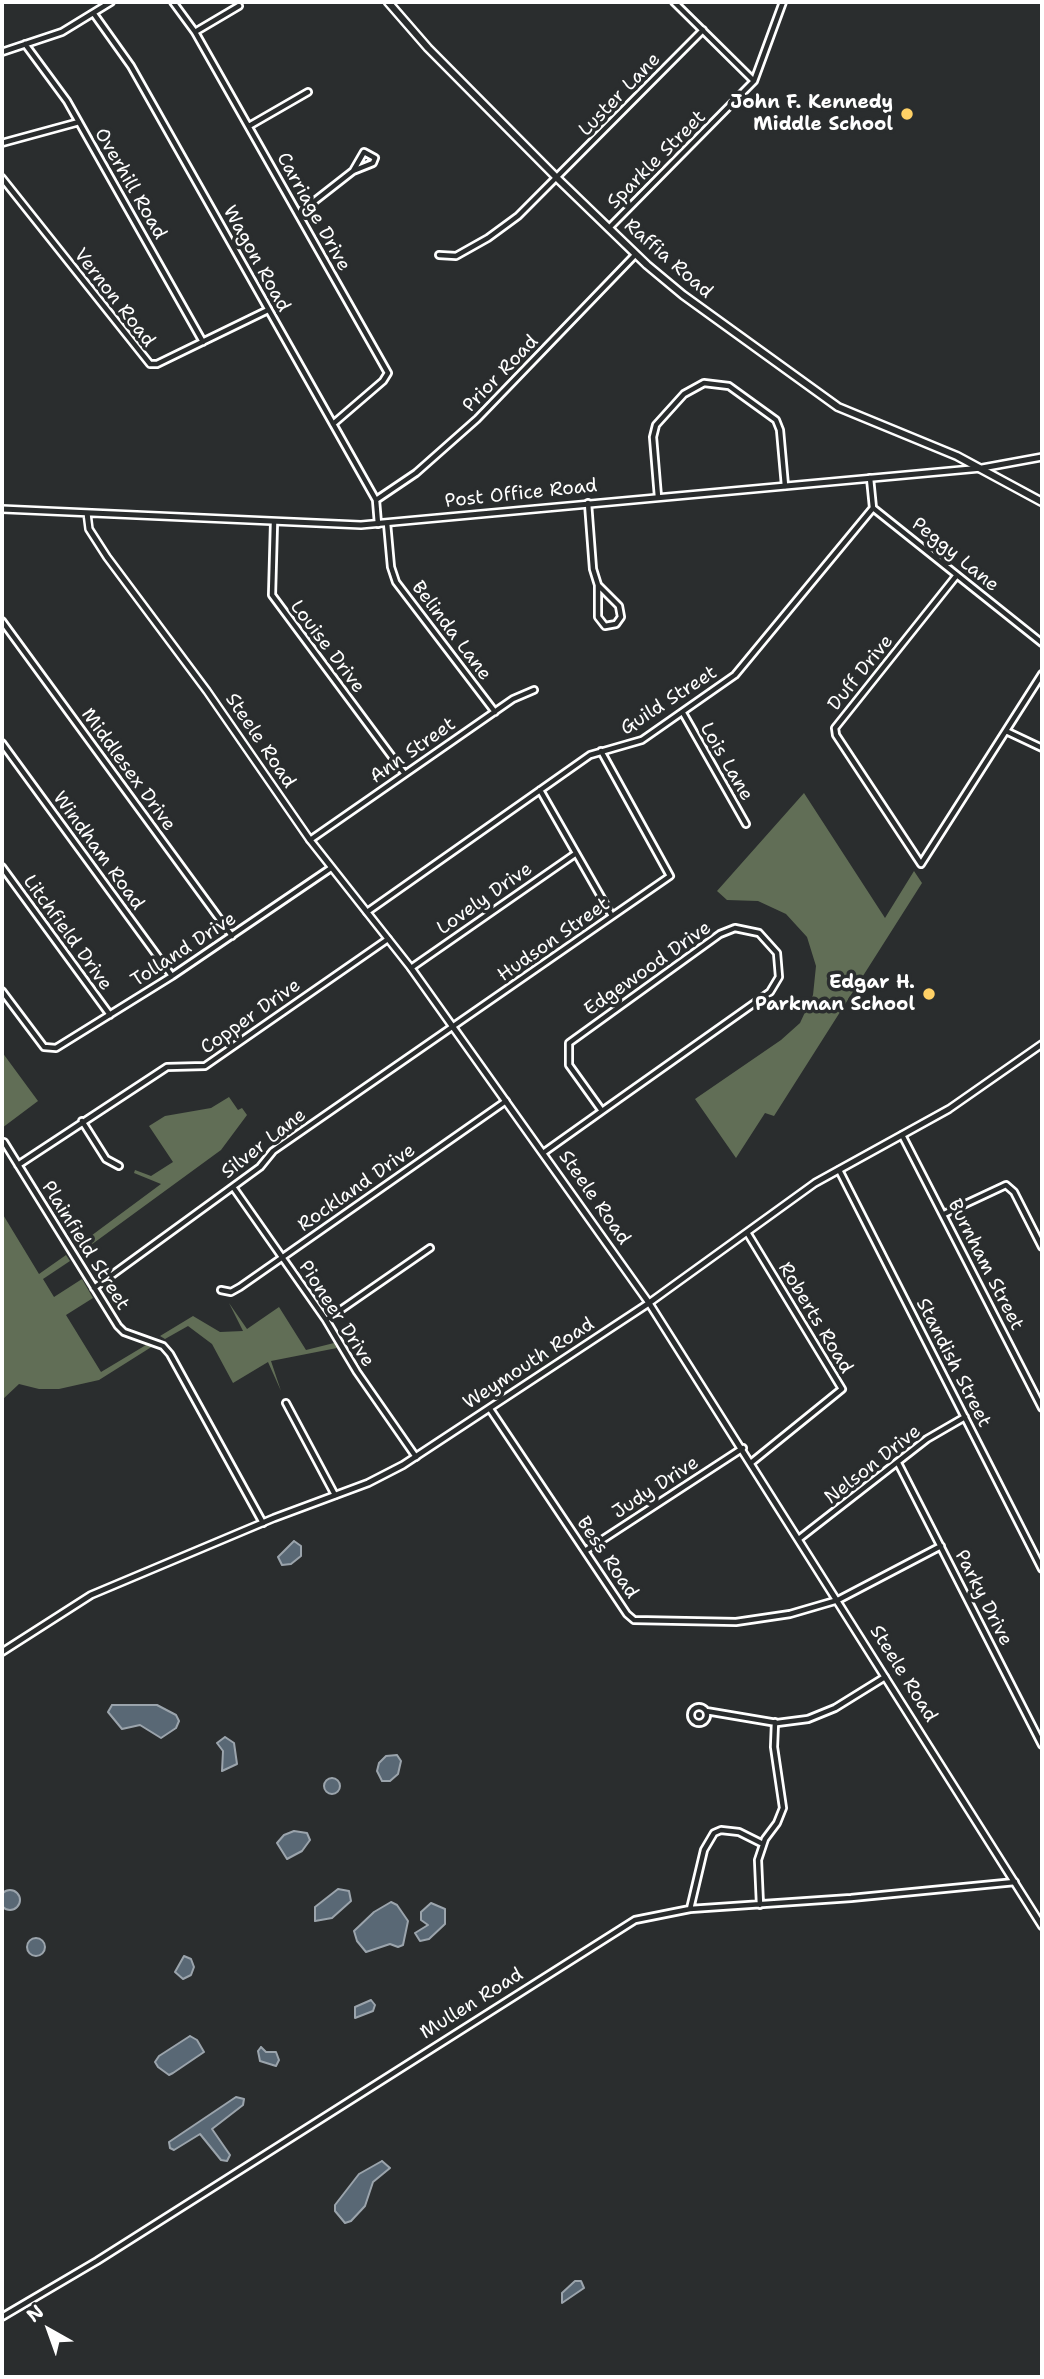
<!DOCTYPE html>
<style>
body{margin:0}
#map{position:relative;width:1044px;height:2379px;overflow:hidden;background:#2a2d2e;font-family:"Shantell Sans",sans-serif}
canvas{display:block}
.frame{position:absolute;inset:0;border:4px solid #fff;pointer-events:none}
.north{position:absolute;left:14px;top:2295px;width:70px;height:70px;-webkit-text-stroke:5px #2a2d2e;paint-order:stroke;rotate:320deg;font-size:19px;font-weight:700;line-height:28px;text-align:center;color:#fff}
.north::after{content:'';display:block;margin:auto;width:24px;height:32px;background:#fff;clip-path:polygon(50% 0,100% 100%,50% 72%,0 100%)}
</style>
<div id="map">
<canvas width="1044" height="2379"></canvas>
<div class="frame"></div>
<div class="north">N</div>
</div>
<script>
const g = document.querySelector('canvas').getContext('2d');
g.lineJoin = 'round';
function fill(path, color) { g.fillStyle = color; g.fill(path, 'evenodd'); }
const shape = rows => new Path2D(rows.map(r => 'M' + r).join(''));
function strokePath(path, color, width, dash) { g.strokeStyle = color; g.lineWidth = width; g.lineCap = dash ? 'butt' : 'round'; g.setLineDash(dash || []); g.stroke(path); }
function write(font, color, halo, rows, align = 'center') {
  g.font = font + ' "Shantell Sans",sans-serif'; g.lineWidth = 7; g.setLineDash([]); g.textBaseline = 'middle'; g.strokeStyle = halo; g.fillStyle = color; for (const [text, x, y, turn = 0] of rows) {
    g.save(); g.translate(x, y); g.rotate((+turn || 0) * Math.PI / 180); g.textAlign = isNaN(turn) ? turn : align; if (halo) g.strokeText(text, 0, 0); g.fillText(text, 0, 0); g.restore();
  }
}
fill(shape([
 [804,793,885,918,914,871,922,883,774,1116,765,1113,736,1158,695,1099,781,1040,800,1023,813,995,816,966,807,937,786,914,758,901,727,900,717,891],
 [2,1052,38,1101,2,1128],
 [229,1097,238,1110,242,1108,247,1115,221,1150,80,1253,76,1247,161,1184,134,1173,135,1170,151,1176,173,1162,149,1126,165,1116,211,1108],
 [2,1213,39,1274,66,1255,70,1261,43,1279,54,1297,82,1279,93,1298,66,1315,101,1372,146,1345,153,1346,99,1380,59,1389,39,1389,19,1384,2,1400],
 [229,1303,247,1329,279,1307,306,1350,334,1343,337,1348,271,1361,281,1391,268,1362,233,1383,212,1344,188,1326,165,1339,160,1336,193,1316,220,1332,243,1331]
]), '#616e56');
const water = shape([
 [294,1541,301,1546,301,1556,291,1564,282,1565,278,1557,294,1541],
 [112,1705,157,1705,176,1715,179,1721,176,1728,161,1738,140,1725,122,1729,108,1712,112,1705],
 [225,1737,234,1743,237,1764,222,1771,223,1751,217,1743,225,1737],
 [397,1755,401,1761,398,1774,390,1781,382,1781,377,1771,379,1763,386,1756,397,1755],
 '324 1786a8 8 0 1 1 16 0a8 8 0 1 1-16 0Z',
 [294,1831,307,1833,310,1840,302,1851,287,1859,277,1843,284,1835,294,1831],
 [338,1889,349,1891,351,1901,332,1918,315,1921,315,1907,338,1889],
 '0 1900a10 10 0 1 1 20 0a10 10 0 1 1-20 0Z',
 [391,1902,397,1905,408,1921,403,1945,398,1947,390,1944,366,1952,357,1941,354,1931,374,1912,391,1902],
 [431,1903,445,1909,445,1924,429,1939,420,1941,415,1933,428,1925,421,1920,421,1912,431,1903],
 '27 1947a9 9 0 1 1 18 0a9 9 0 1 1-18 0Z',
 [184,1956,191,1959,194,1967,191,1975,183,1979,175,1972,184,1956],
 [371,2000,375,2005,373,2011,355,2018,355,2007,371,2000],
 [190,2036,197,2040,204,2052,173,2073,169,2075,158,2067,155,2062,159,2056,190,2036],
 [261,2047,266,2052,276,2052,279,2060,276,2066,260,2061,258,2051,261,2047],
 [236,2097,244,2099,243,2105,212,2129,230,2155,227,2161,221,2160,200,2134,174,2150,170,2148,169,2142,236,2097],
 [382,2161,390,2168,373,2182,365,2206,351,2221,345,2223,335,2211,335,2205,359,2174,382,2161],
 [575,2281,581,2281,584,2288,562,2303,562,2293,575,2281]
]);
fill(water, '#596875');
strokePath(water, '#9ba4ac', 2);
const minor = shape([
 [173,2,195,32,388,373,383,381,333,424],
 [674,2,754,81],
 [94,14,131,66,376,500,378,524],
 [195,32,239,6],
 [25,44,67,101,203,342],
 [2,52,62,32,111,2],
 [249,126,308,92],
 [2,143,79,122],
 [2,178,150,364,157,364,268,310],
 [298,214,353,171,373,163,375,158,364,152,353,171],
 [609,228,754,81,783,2],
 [439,255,456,256,488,238,518,216,703,30],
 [870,478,873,508,1042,643],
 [658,497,653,437,656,425,684,394,704,383,729,386,776,420,780,430,785,486],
 [376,500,416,473,477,419,635,255],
 [588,503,593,569,598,585],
 [274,523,272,595,404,773],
 [387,523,391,567,396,582,495,712],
 [957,575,835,728,836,735,921,864,1042,674],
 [598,585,619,606,621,617,616,624,605,626,598,617,598,585],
 [2,621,232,936],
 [683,713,746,824],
 [1006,731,1042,748],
 [2,743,172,976],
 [540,790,612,916],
 [310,840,513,699,534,690],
 [2,867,110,1015],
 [367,912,590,755,642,740,735,675,873,508],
 [735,928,759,933,777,953,779,977,770,992,602,1111,569,1065,569,1043,720,934,735,928],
 [411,968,575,854],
 [2,991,44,1047,56,1048,172,976,331,868],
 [82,1121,106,1159,119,1166],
 [902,1135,1042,1408],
 [4,1142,118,1326,124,1332,163,1346,170,1354,263,1523],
 [543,1153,602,1111],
 [18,1165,167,1067,205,1066,388,939],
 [839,1170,1042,1569],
 [233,1187,326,1320,357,1372,416,1457],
 [944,1214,1006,1185,1014,1192,1042,1247],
 [748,1234,842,1389,752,1462],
 [94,1288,260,1167,273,1151,670,876,601,751],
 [221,1290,231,1292,240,1287,506,1101],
 [326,1320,430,1248],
 [286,1403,335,1495],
 [490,1409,627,1614,634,1620,736,1622,790,1614,838,1600,941,1546],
 [898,1463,1042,1745],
 [800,1538,927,1439,965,1417],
 [585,1551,743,1448],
 '691 1715a8 8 0 1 1 16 0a8 8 0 1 1-16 0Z',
 [706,1711,777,1723,808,1719,835,1708,885,1677],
 [760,1905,758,1860,765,1839,777,1823,783,1808,774,1747,775,1722],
 [690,1909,704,1850,714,1833,721,1830,739,1832,763,1844],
 [2,2317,97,2261,635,1920,690,1909,851,1898,1015,1882]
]);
const tertiary = shape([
 [2,509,361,525,982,468,1042,457],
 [87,513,89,529,107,557,207,691,310,840,411,968,649,1303,1042,1926],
 [2,1652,91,1595,274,1518,368,1483,403,1465,649,1303,815,1183,949,1109,1042,1044]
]);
const secondary = shape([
 [388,2,428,48,558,179,647,265,683,295,838,407,957,456,1042,502]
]);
strokePath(minor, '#fff', 10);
strokePath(tertiary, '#fff', 10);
strokePath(secondary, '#fff', 11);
strokePath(minor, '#2a2d2e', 4.5);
strokePath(tertiary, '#2a2d2e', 5);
strokePath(secondary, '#2a2d2e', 6);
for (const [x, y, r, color] of [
 [907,114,7,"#ffd166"],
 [929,994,7,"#ffd166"]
]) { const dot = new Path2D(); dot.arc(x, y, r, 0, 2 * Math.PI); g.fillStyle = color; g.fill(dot); strokePath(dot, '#2a2d2e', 2.5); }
write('19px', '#fff', '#2a2d2e', [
 ["Luster Lane",620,95,-46],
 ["Sparkle Street",657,160,-45],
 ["Overhill Road",130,184,60],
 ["Carriage Drive",313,212,61],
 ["Wagon Road",256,259,61],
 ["Raffia Road",668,259,41],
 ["Vernon Road",114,298,52],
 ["Prior Road",501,374,-46],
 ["Post Office Road",521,494,-6],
 ["Peggy Lane",955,555,39],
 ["Belinda Lane",451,631,53],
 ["Louise Drive",327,647,53],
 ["Duff Drive",861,673,-51],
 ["Guild Street",669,701,-33],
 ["Steele Road",260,741,56],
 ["Ann Street",413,751,-35],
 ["Lois Lane",726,762,60],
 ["Middlesex Drive",128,770,54],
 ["Windham Road",98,851,54],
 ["Lovely Drive",485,899,-35],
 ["Litchfield Drive",67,933,54],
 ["Hudson Street",554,940,-35],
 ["Tolland Drive",184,950,-33],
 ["Edgewood Drive",648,969,-35],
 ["Copper Drive",251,1017,-35],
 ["Silver Lane",264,1144,-38],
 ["Rockland Drive",357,1188,-35],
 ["Steele Road",594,1198,55],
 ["Plainfield Street",85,1246,58],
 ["Burnham Street",985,1265,63],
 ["Pioneer Drive",336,1314,57],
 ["Roberts Road",815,1318,59],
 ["Standish Street",953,1363,63],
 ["Weymouth Road",529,1364,-33],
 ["Nelson Drive",873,1465,-38],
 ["Judy Drive",656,1488,-33],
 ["Bess Road",607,1558,56],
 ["Parky Drive",983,1598,63],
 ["Steele Road",903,1674,58],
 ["Mullen Road",472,2004,-32]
]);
write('bold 19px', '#fff', '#2a2d2e', [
 ["John F. Kennedy",893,103],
 ["Middle School",893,125],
 ["Edgar H.",915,983],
 ["Parkman School",915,1005]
], 'right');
</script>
